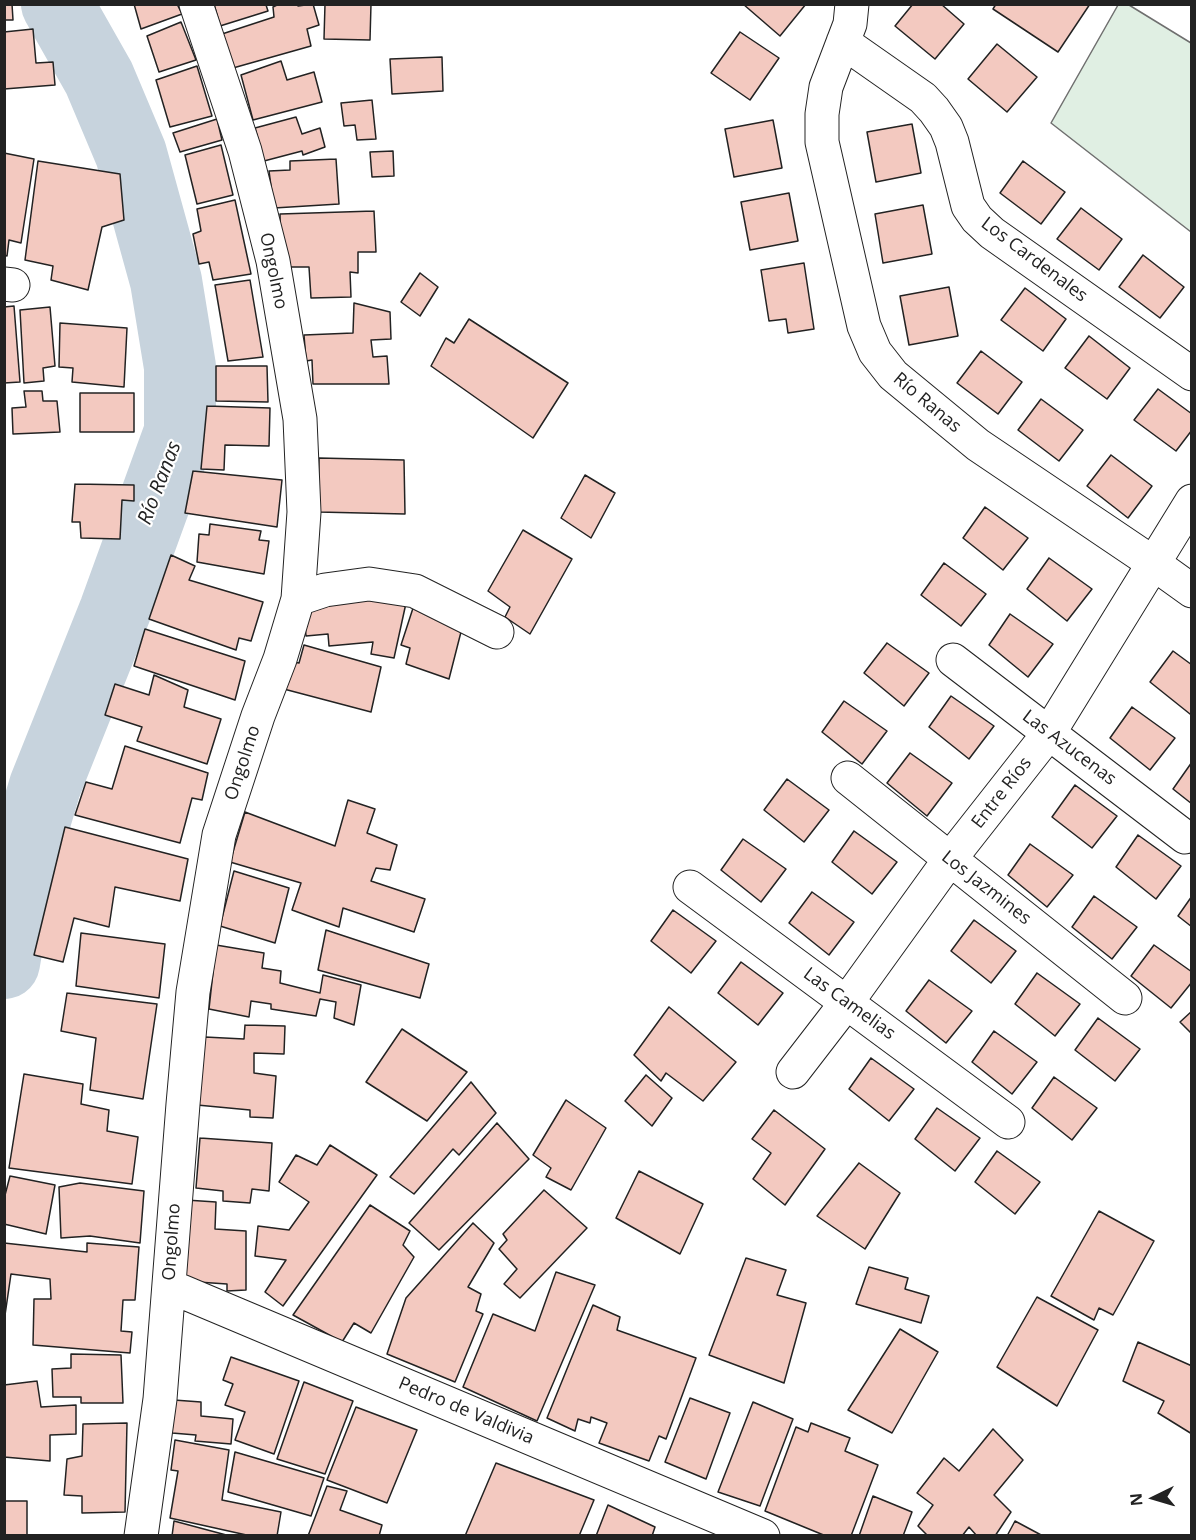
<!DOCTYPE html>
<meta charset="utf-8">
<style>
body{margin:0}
#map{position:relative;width:1196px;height:1540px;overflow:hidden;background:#fff;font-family:"Open Sans",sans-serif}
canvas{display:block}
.frame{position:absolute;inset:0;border:6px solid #222;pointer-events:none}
.north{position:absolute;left:1124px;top:1468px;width:60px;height:60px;-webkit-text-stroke:4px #fff;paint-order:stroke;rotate:265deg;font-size:16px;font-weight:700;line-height:24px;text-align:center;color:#222}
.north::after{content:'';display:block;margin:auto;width:21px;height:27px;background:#222;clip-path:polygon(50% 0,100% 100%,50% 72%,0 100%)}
</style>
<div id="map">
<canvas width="1196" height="1540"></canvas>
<div class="frame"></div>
<div class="north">N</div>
</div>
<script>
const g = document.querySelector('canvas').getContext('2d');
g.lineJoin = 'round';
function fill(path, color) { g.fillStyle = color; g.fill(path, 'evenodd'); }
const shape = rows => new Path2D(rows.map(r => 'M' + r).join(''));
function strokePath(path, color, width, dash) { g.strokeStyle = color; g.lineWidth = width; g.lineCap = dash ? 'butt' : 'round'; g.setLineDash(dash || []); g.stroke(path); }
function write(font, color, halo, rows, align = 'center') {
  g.font = font + ' "Open Sans",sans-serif'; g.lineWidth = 4.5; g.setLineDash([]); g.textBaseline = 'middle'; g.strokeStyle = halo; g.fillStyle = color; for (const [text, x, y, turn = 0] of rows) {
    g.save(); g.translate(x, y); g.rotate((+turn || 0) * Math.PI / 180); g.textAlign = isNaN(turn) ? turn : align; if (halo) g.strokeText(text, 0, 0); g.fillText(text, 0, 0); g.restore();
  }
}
const green = shape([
 [1118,5,1129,5,1191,43,1191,232,1051,123,1118,5]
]);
fill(green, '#e0efe3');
strokePath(green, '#6f6f6f', 1.5);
strokePath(shape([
 [4,963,20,870,45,786,115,611,180,432,180,367,166,281,131,154,99,78,57,4]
]), '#c7d3dd', 72);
const building = shape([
 [4,4,12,4,13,20,4,20,4,4],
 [134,4,177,4,182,14,141,29,134,4],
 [214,4,267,4,266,5,268,11,220,26,214,4],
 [279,4,298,4,298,6,313,4,319,25,307,29,311,46,233,68,222,34,274,17,273,7,279,4],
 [325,4,371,4,370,40,324,39,325,4],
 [743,4,806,4,780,36,743,4],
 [913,4,941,4,964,24,935,59,895,26,913,4],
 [996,4,1090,4,1058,52,993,9,996,4],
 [181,22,196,60,159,72,147,36,181,22],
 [33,29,36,63,53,62,55,85,4,89,4,32,33,29],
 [740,32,779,58,750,100,711,73,740,32],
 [997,44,1037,77,1007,112,968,79,997,44],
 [442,57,443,91,392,94,390,59,442,57],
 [281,61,287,80,314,72,322,102,253,120,241,75,281,61],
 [197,66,212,116,170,127,156,80,197,66],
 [372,100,376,139,357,140,355,125,344,126,341,103,372,100],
 [296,117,302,134,320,128,325,147,303,155,302,151,264,161,255,128,296,117],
 [217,119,222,140,180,152,173,133,217,119],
 [773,120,782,168,734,177,725,129,773,120],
 [912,124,921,173,876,182,867,132,912,124],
 [221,145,233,195,197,204,185,155,221,145],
 [393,151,394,176,372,177,370,152,393,151],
 [4,153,34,159,21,243,9,240,7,256,4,255,4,153],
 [336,159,339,204,274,208,269,171,290,170,290,161,336,159],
 [38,161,120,174,124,220,102,227,88,290,51,280,53,266,25,260,38,161],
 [1023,161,1065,192,1041,224,1000,193,1023,161],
 [789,193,798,241,750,250,741,202,789,193],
 [235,200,251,274,213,280,209,262,199,264,193,234,201,231,197,209,235,200],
 [923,205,932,254,883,263,875,214,923,205],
 [1081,208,1122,239,1099,270,1057,239,1081,208],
 [374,211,376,252,358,252,358,273,350,272,351,297,311,298,309,267,281,267,280,214,374,211],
 [1143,255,1184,287,1160,318,1119,287,1143,255],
 [804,263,814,329,788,333,786,319,769,321,761,270,804,263],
 [420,273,438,287,420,316,401,302,420,273],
 [250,280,263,357,228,361,215,285,250,280],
 [949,287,958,336,909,345,900,296,949,287],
 [1025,288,1066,319,1043,351,1001,320,1025,288],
 [354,303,390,312,391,339,371,340,373,357,387,356,389,384,313,384,312,360,306,361,304,335,353,333,354,303],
 [14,306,20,382,4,383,4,307,14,306],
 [50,307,55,366,43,368,44,381,24,383,20,310,50,307],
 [469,319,568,383,533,438,431,366,446,338,454,343,469,319],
 [60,323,127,328,124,387,72,382,73,368,59,367,60,323],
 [1089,336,1130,368,1107,399,1065,368,1089,336],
 [981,351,1022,382,998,414,957,383,981,351],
 [216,366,267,366,268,402,216,401,216,366],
 [1158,389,1192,414,1192,430,1176,451,1134,420,1158,389],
 [24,391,42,391,43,401,57,401,60,432,13,434,12,408,26,407,24,391],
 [80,393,134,393,134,432,80,432,80,393],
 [1041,399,1083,430,1059,461,1018,430,1041,399],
 [207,406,270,408,269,446,225,445,224,470,201,469,207,406],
 [1111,455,1152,486,1128,518,1087,486,1111,455],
 [319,458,404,460,405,514,318,512,319,458],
 [193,471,282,480,277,527,185,513,193,471],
 [585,475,615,493,591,538,561,518,585,475],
 [75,484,134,485,134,501,122,500,120,539,81,538,80,522,72,522,75,484],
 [985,507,1028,538,1003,570,963,538,985,507],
 [210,524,261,531,259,540,269,541,264,574,197,562,199,534,209,535,210,524],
 [523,530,572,559,530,634,505,617,510,607,488,591,523,530],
 [171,555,195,566,189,580,263,602,251,641,239,638,236,650,149,619,171,555],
 [1049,558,1092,589,1067,621,1027,589,1049,558],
 [944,563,986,594,961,626,921,595,944,563],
 [408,594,394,658,371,654,373,642,329,646,328,634,306,636,303,606,408,594],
 [415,602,462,628,449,679,406,664,410,648,401,645,415,602],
 [1010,614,1053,644,1028,677,989,645,1010,614],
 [145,629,245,661,235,700,134,666,145,629],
 [887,643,929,673,904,706,864,673,887,643],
 [304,645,381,667,371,712,280,688,287,661,299,663,304,645],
 [1173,651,1192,665,1192,713,1190,714,1150,682,1173,651],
 [154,675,188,690,184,707,221,719,207,764,137,741,142,727,105,715,115,684,149,695,154,675],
 [951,696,994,726,969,759,929,727,951,696],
 [844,701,887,731,862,764,822,732,844,701],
 [1132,707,1175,738,1150,770,1110,738,1132,707],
 [125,746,208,773,202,800,192,798,180,843,75,815,86,782,112,789,125,746],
 [910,753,952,783,927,816,887,783,910,753],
 [1192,762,1192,804,1173,789,1192,762],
 [787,779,829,810,804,842,764,810,787,779],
 [1075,785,1117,816,1092,848,1052,817,1075,785],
 [348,800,375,809,367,833,397,845,390,870,376,868,371,881,425,899,414,932,343,908,339,927,292,910,301,883,230,862,245,812,335,846,348,800],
 [65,827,188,859,180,901,115,887,109,927,74,918,63,962,34,955,65,827],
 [854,831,897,862,872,894,832,862,854,831],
 [1138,835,1181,866,1156,899,1116,867,1138,835],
 [743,839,786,869,761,902,721,870,743,839],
 [1030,844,1073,875,1047,907,1008,875,1030,844],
 [234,871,289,888,275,943,220,926,234,871],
 [812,892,854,922,829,955,789,923,812,892],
 [1094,896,1137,927,1112,959,1072,927,1094,896],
 [1192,896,1192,927,1178,916,1192,896],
 [673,910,716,941,691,973,651,941,673,910],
 [974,920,1016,951,991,983,951,951,974,920],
 [326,930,429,964,420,998,318,970,326,930],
 [81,933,165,944,159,998,76,986,81,933],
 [216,945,264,953,262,968,281,971,280,983,320,993,323,975,361,985,354,1025,334,1018,336,1002,320,999,316,1016,271,1009,271,1004,251,1001,249,1017,209,1009,216,945],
 [1154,945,1192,972,1192,982,1171,1008,1131,976,1154,945],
 [741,962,783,993,758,1025,718,993,741,962],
 [1037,973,1080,1004,1055,1036,1015,1004,1037,973],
 [929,980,972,1011,946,1043,906,1011,929,980],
 [67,993,157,1004,143,1099,90,1090,96,1038,61,1031,67,993],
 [669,1007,736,1062,703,1101,666,1073,661,1081,634,1055,669,1007],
 [1192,1011,1192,1034,1180,1022,1192,1011],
 [1098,1018,1140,1049,1115,1081,1075,1050,1098,1018],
 [245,1025,285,1026,284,1054,254,1053,254,1073,276,1076,273,1118,250,1117,250,1110,197,1105,205,1037,244,1039,245,1025],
 [402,1029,467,1072,427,1121,366,1082,402,1029],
 [994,1031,1037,1062,1012,1094,972,1062,994,1031],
 [871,1058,914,1089,889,1121,849,1089,871,1058],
 [24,1074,83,1084,81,1104,109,1110,107,1131,138,1137,132,1184,9,1168,24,1074],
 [646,1075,672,1098,652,1126,625,1101,646,1075],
 [1054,1077,1097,1108,1072,1140,1032,1108,1054,1077],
 [471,1082,496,1113,459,1155,453,1149,414,1194,390,1177,471,1082],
 [566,1100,606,1128,571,1190,546,1177,551,1168,533,1155,566,1100],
 [937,1108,980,1138,955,1171,915,1139,937,1108],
 [774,1110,825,1149,785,1205,753,1179,771,1153,752,1139,774,1110],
 [497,1123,529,1159,439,1250,409,1223,497,1123],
 [200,1138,272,1143,269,1191,252,1189,250,1203,223,1201,223,1191,196,1188,200,1138],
 [330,1145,377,1175,283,1306,265,1292,286,1260,255,1256,258,1226,289,1230,309,1202,279,1182,296,1155,317,1165,330,1145],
 [997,1151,1040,1182,1015,1214,975,1182,997,1151],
 [859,1163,900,1193,865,1249,817,1216,859,1163],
 [639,1171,703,1204,680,1254,616,1218,639,1171],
 [10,1176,55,1185,46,1234,4,1224,4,1199,10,1176],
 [80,1183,144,1191,140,1243,90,1236,61,1238,59,1187,80,1183],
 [544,1190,587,1228,520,1298,504,1284,517,1269,499,1249,507,1240,503,1234,544,1190],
 [186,1200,216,1202,215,1229,246,1231,246,1290,227,1291,227,1284,183,1281,186,1200],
 [370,1205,410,1231,403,1245,414,1257,371,1333,354,1323,342,1342,293,1315,370,1205],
 [1099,1211,1154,1241,1113,1315,1099,1308,1094,1320,1051,1296,1099,1211],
 [473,1223,494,1243,468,1287,481,1294,476,1311,483,1314,455,1382,387,1354,406,1298,473,1223],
 [4,1243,87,1252,87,1243,139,1247,135,1300,123,1300,121,1331,132,1332,130,1353,33,1345,34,1299,51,1299,50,1279,11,1274,4,1322,4,1243],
 [746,1258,786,1270,777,1295,806,1303,784,1383,709,1355,746,1258],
 [869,1267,908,1278,905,1289,929,1296,921,1323,856,1304,869,1267],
 [556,1272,595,1285,537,1421,463,1387,493,1314,535,1331,556,1272],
 [1037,1297,1098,1330,1057,1406,997,1367,1037,1297],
 [593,1305,620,1317,617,1330,696,1358,666,1439,659,1436,649,1461,599,1443,607,1423,591,1417,590,1423,578,1419,575,1431,547,1418,593,1305],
 [900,1329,938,1352,892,1433,848,1410,900,1329],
 [1138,1342,1192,1366,1192,1434,1158,1413,1164,1401,1123,1381,1138,1342],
 [71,1354,121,1355,123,1403,81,1403,81,1397,53,1397,52,1369,71,1368,71,1354],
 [231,1357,299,1381,274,1454,235,1440,245,1412,225,1405,233,1384,223,1380,231,1357],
 [37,1381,41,1407,76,1405,76,1434,50,1435,50,1461,4,1457,4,1385,37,1381],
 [304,1382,353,1401,325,1474,277,1459,304,1382],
 [690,1398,730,1413,706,1479,665,1462,690,1398],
 [174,1400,201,1402,201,1416,233,1419,231,1444,195,1441,196,1435,172,1433,174,1400],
 [753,1402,793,1419,760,1506,718,1492,753,1402],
 [356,1407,417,1430,387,1503,327,1480,356,1407],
 [127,1423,125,1512,82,1513,82,1496,64,1495,67,1459,82,1456,83,1424,127,1423],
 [811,1423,850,1438,845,1451,878,1465,851,1536,826,1536,765,1511,796,1427,808,1432,811,1423],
 [993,1429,1023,1460,994,1495,1011,1512,995,1536,977,1536,969,1527,962,1536,928,1536,918,1526,933,1505,917,1493,944,1458,959,1471,993,1429],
 [175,1440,229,1450,222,1500,281,1512,277,1536,251,1536,170,1518,178,1471,171,1470,175,1440],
 [235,1452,324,1478,311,1516,228,1492,235,1452],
 [496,1463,594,1500,579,1536,465,1536,496,1463],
 [327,1486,347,1491,340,1510,382,1525,379,1536,308,1536,327,1486],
 [873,1496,912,1512,903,1536,859,1536,873,1496],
 [4,1501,27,1501,27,1536,4,1536,4,1501],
 [608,1505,655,1527,652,1536,596,1536,608,1505],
 [174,1521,230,1536,172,1536,174,1521],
 [1015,1521,1043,1536,1007,1536,1015,1521]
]);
fill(building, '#f3c9c0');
strokePath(building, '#222', 1.5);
const minor = shape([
 [852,4,850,24,826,87,822,114,822,142,864,326,875,352,893,375,978,445,1153,563,1192,591],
 [843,42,923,98,934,110,946,127,952,142,968,206,977,219,992,233,1192,374],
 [4,284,13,285],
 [298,599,325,590,369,584,415,591,497,632],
 [953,660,1185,837],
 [848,778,1125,998],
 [690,887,1008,1122],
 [793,1072,847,1002,950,859,1049,733,1192,501],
 [169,1286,763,1536],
 [141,1536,160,1399,183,1104,193,992,219,835,258,716,280,659,298,599,304,512,300,419,273,261,245,151,196,4]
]);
strokePath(minor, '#222', 35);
strokePath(minor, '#fff', 33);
write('18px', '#222', '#fff', [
 ["Los Cardenales",1034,260,37],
 ["Ongolmo",273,271,78],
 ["Río Ranas",927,403,40],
 ["Las Azucenas",1069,748,37],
 ["Ongolmo",243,763,-72],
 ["Entre Ríos",1002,793,-52],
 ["Los Jazmines",986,888,38],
 ["Las Camelias",849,1004,36],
 ["Ongolmo",172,1242,-86],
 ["Pedro de Valdivia",466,1411,23]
]);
write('italic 20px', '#222', '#fff', [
 ["Río Ranas",160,483,-69]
]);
</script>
